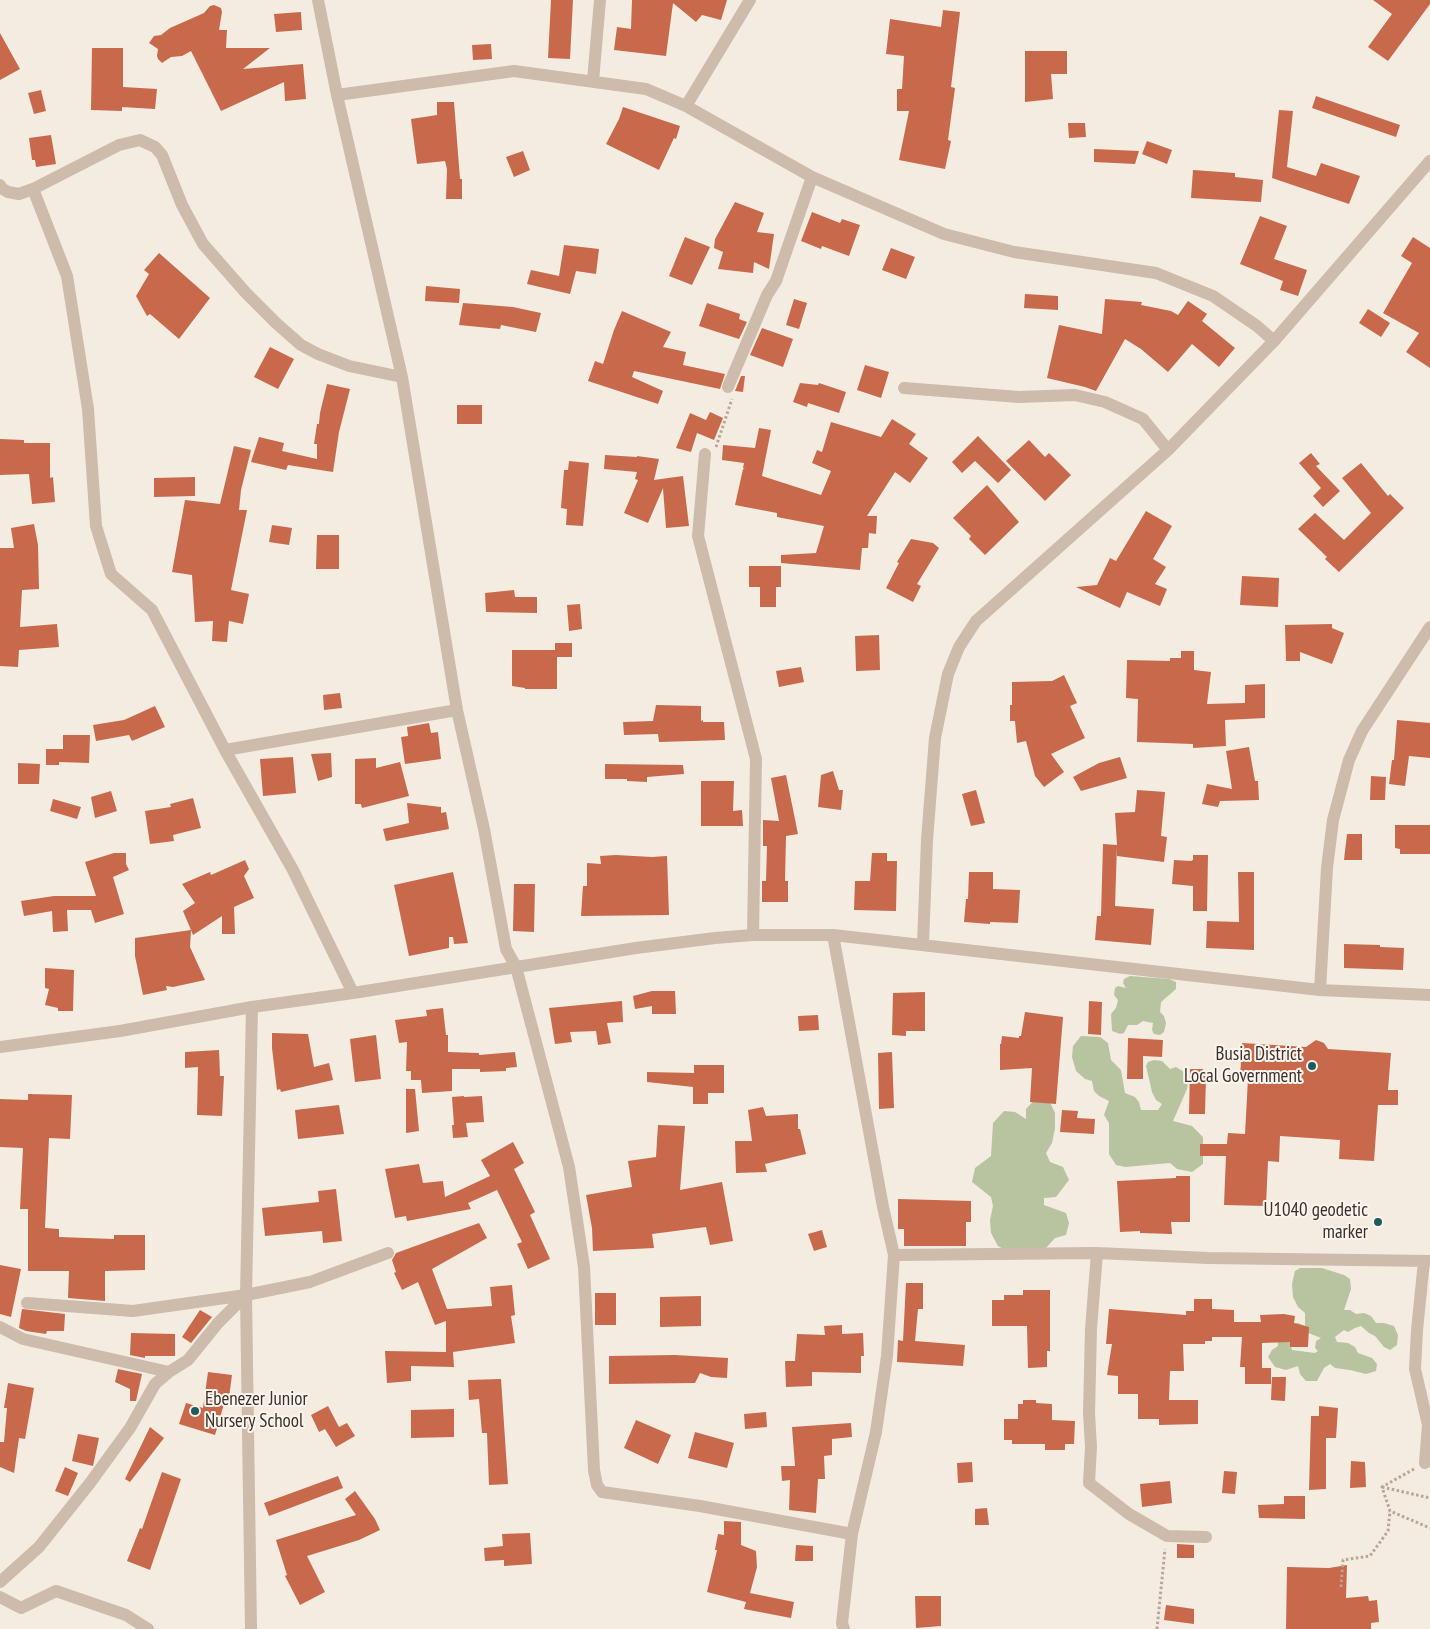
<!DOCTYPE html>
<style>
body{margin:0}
canvas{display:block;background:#f4ebe1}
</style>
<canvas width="1430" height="1629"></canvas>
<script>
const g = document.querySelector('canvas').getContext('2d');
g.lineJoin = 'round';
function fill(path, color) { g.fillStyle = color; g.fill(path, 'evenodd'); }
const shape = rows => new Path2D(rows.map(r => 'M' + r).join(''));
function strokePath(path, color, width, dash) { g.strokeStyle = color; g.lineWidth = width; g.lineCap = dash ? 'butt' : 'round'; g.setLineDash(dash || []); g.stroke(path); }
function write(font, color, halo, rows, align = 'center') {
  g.font = font + ' "PT Sans Narrow",sans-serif'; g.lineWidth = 4; g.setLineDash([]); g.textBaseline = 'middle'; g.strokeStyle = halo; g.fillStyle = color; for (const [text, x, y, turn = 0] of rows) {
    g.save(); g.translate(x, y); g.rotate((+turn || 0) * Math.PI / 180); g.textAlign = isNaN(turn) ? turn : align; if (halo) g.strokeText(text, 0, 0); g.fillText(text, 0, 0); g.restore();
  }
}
fill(shape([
 [1130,976,1169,979,1176,982,1176,989,1161,1002,1160,1012,1164,1016,1166,1023,1164,1032,1160,1035,1154,1034,1152,1030,1153,1023,1143,1021,1137,1025,1128,1025,1124,1033,1120,1034,1112,1031,1111,1014,1116,1008,1118,1000,1114,995,1115,988,1118,986,1126,988,1123,983,1124,979],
 [1081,1036,1100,1037,1108,1043,1111,1060,1121,1070,1125,1093,1135,1097,1139,1102,1141,1110,1158,1110,1162,1104,1156,1100,1152,1092,1146,1066,1148,1062,1154,1060,1162,1061,1170,1069,1176,1067,1186,1073,1188,1080,1187,1089,1173,1121,1192,1126,1203,1137,1203,1164,1192,1172,1177,1169,1170,1163,1125,1167,1116,1165,1109,1154,1109,1123,1104,1115,1109,1101,1099,1096,1094,1091,1092,1081,1085,1079,1076,1071,1072,1057,1073,1046],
 [1038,1096,1048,1098,1055,1113,1055,1128,1052,1143,1046,1153,1050,1162,1063,1167,1069,1180,1056,1197,1044,1198,1044,1205,1066,1213,1069,1223,1066,1235,1055,1238,1045,1249,1020,1258,998,1246,991,1233,990,1220,993,1206,991,1197,972,1182,975,1168,991,1156,993,1123,1004,1111,1015,1112,1026,1119,1026,1109],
 [1300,1268,1322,1268,1344,1275,1350,1279,1351,1289,1344,1310,1350,1310,1356,1314,1364,1313,1371,1316,1376,1323,1384,1323,1394,1326,1398,1335,1397,1345,1390,1350,1384,1347,1375,1336,1369,1333,1361,1326,1355,1328,1348,1332,1344,1330,1335,1337,1337,1342,1348,1343,1355,1347,1358,1353,1372,1358,1377,1364,1376,1371,1366,1374,1350,1370,1335,1368,1330,1364,1324,1368,1317,1381,1306,1381,1300,1374,1298,1366,1286,1370,1275,1367,1268,1357,1272,1350,1278,1346,1277,1337,1291,1324,1298,1323,1305,1326,1305,1313,1298,1307,1293,1297,1292,1284,1295,1271],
 [1306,1332,1321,1338,1316,1341,1315,1348,1318,1351,1315,1353,1292,1350,1288,1336]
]), '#b8c4a0');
fill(shape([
 [551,0,573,0,570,59,548,58],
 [632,0,727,0,721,20,702,15,696,22,673,3,666,56,614,50,617,27,631,29],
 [1373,0,1430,0,1430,4,1388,61,1368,47,1392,14],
 [214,5,221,8,222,12,219,30,227,30,226,48,270,48,243,69,303,64,306,99,285,101,284,82,221,111,191,51,182,56,171,57,162,63,158,59,157,56,158,49,149,43,154,36,161,35,170,28,204,13,210,6],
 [943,10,960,12,951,87,955,88,948,140,951,141,945,169,899,160,909,111,897,111,897,89,902,89,904,56,886,54,890,19,941,27],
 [301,12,302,30,276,32,274,14],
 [0,33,20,69,0,80],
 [491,44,492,59,473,60,472,45],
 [92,48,123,48,123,87,157,89,155,109,122,107,122,111,91,110],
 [1025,51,1067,51,1067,74,1051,74,1053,99,1025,102],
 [41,90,46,111,34,114,28,93],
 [1316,96,1400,125,1396,137,1312,108],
 [437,102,454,102,460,179,462,179,462,199,446,199,447,169,445,161,417,164,411,119,437,115],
 [623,107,680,126,676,139,674,138,659,170,606,144,619,119],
 [1279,110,1293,111,1287,167,1316,176,1321,163,1360,176,1349,204,1272,178],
 [1068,123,1085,123,1086,137,1069,138],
 [51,135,56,164,36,167,35,160,32,160,29,138],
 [1147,141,1172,150,1167,164,1142,154],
 [1094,149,1139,151,1135,164,1094,162],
 [523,151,530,170,514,177,506,157],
 [1193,170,1235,173,1235,177,1263,180,1261,202,1191,198],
 [735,202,764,213,757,232,774,234,769,269,754,262,753,273,718,269,723,252,714,248,715,239],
 [812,212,840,223,842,219,860,225,849,256,822,246,821,249,801,241],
 [1260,216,1287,226,1274,259,1307,270,1298,296,1280,290,1283,281,1240,264],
 [685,237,710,247,692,285,669,276],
 [1413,237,1430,248,1430,368,1406,352,1419,333,1383,313,1412,263,1401,256],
 [564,245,599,249,596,274,576,271,570,294,527,284,531,270,559,276],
 [891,248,915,257,906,279,882,270],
 [159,253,210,298,179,339,150,314,147,316,136,296,149,274,144,270],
 [426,286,460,289,459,303,425,301],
 [1025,294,1058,296,1058,310,1024,308],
 [794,299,807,303,799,329,786,325],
 [1105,299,1142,302,1141,305,1171,311,1178,315,1188,301,1207,314,1202,321,1235,348,1219,367,1192,344,1168,372,1141,349,1125,339,1096,391,1085,387,1047,378,1059,325,1102,334],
 [463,303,513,307,541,313,536,332,501,325,500,329,459,325],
 [707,303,740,314,739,319,747,322,739,339,699,326],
 [1368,309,1390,323,1381,337,1359,323],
 [622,311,671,332,663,347,686,352,683,365,725,374,720,389,634,371,632,377,663,391,658,404,588,381,595,361,603,364,614,330],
 [762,328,793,339,783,367,750,355],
 [270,347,294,359,278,389,254,377],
 [865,365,889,372,881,398,857,390],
 [741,376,745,376,743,392,735,391],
 [800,383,818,385,819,383,846,392,839,413,808,403,807,407,793,402],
 [327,384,350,389,339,432,333,472,288,465,286,470,251,462,259,437,284,443,282,451,317,459,317,444,314,444,317,424,319,424,320,413],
 [457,405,482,405,482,424,457,424],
 [710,412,723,418,714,440,697,433,691,452,676,448,690,413,706,420],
 [892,419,916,434,909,444,928,458,910,483,895,472,867,516,877,516,876,534,869,533,868,548,862,548,860,570,781,563,781,555,816,553,824,526,777,517,777,513,735,505,743,469,745,468,743,468,744,463,722,460,723,445,755,448,759,428,771,430,762,476,821,495,831,471,812,463,817,450,822,452,831,422,881,437],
 [978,436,1011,470,998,483,975,461,962,473,952,462],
 [0,439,24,440,24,443,50,443,50,478,53,477,55,502,32,504,29,474,0,475],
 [1029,440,1045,457,1049,453,1071,475,1045,501,1006,461],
 [234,446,251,450,241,490,239,510,247,510,231,590,249,594,243,624,229,621,227,642,212,641,213,621,195,622,192,575,172,572,185,500,220,504],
 [1311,453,1320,464,1316,466,1340,491,1323,507,1313,496,1321,488,1299,463],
 [605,455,637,457,637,456,659,459,654,480,683,476,689,526,666,528,663,488,648,523,624,513,638,480,635,479,637,472,604,469],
 [569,461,589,463,583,526,566,525,567,509,561,508,564,470,568,470],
 [1361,463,1388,496,1390,494,1404,508,1339,572,1325,559,1327,557,1298,529,1315,513,1344,540,1371,513,1342,478],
 [195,477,195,496,154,497,154,478],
 [987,485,1019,522,985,555,969,539,971,536,953,518],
 [1146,511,1172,526,1153,559,1166,567,1155,584,1167,589,1160,606,1127,592,1120,608,1076,587,1097,585,1110,558,1116,561],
 [34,524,38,545,39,589,22,590,20,627,57,624,59,647,19,650,18,667,0,666,0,548,14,548,11,528],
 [272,525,292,528,289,545,269,542],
 [317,535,339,535,339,569,316,569],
 [911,539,933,543,939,548,917,584,921,586,913,602,886,588,899,563,897,562],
 [749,566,781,566,781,587,776,587,776,607,760,607,760,587,749,587],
 [1242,576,1279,578,1278,607,1240,605],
 [514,590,515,597,537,597,537,613,486,612,485,593],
 [580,604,582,629,569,631,567,605],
 [1332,624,1332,628,1344,633,1332,664,1300,652,1300,661,1286,661,1285,625],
 [879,635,880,670,856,671,855,636],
 [555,643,572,643,572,657,557,657,557,689,525,689,525,688,512,686,512,650,555,650],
 [1181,651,1194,651,1194,670,1211,672,1207,704,1245,703,1245,685,1265,684,1265,718,1225,720,1226,746,1193,748,1193,744,1137,742,1138,699,1126,698,1127,660,1170,661,1170,658,1181,658],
 [801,667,804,682,779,687,776,671],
 [1064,675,1077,703,1070,706,1085,738,1051,754,1064,772,1044,787,1035,776,1026,741,1017,743,1015,721,1010,721,1010,705,1012,705,1012,682,1052,681],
 [340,693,342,708,324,710,323,695],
 [656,705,701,706,701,721,703,720,703,722,724,722,725,740,659,742,658,734,624,735,623,722,653,721],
 [155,706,165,727,132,741,129,735,96,741,93,725,124,720],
 [1397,720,1430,723,1430,758,1409,756,1405,786,1389,784,1392,760,1394,760],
 [429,723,431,733,438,732,441,759,405,764,401,737,408,736,407,727],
 [63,735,90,735,89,763,59,762,59,765,46,765,46,749,63,749],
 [1249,747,1255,781,1258,781,1259,800,1220,801,1218,807,1202,804,1207,784,1232,789,1226,751],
 [331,753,332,777,318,781,311,754],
 [293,757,296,793,263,796,260,759],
 [1120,757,1127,778,1081,791,1073,777,1099,763],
 [376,758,376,768,400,762,409,796,362,808,361,804,355,804,355,759],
 [18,763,40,764,39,784,18,784],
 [605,764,683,765,684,774,647,777,647,782,627,781,627,779,605,779],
 [833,771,839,790,843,790,841,810,818,807,821,775],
 [786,775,798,834,786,836,785,881,788,881,788,902,762,902,762,881,766,881,767,846,763,846,763,820,779,821,771,778],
 [1371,776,1386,777,1385,800,1370,800],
 [701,781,734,781,733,811,742,810,743,826,701,826],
 [976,790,985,823,971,826,962,794],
 [1137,790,1165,792,1161,836,1167,837,1164,862,1117,856,1117,845,1115,906,1154,909,1151,945,1095,940,1097,916,1101,916,1103,844,1117,845,1115,813,1135,812],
 [111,791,117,811,95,818,91,797],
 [193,798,201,828,173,835,174,841,150,844,145,811,171,807,170,804],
 [53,799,81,807,77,819,50,811],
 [407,803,441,807,441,813,446,812,449,829,386,841,383,829,409,823],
 [1395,825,1430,825,1430,854,1400,854,1400,849,1395,848],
 [1347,834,1362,834,1362,860,1344,860],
 [114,853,126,853,126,864,129,870,113,877,124,914,95,923,91,910,67,910,68,931,53,932,52,911,24,916,21,901,54,896,96,896,85,862],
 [872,853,887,853,887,861,897,861,896,911,854,910,855,881,870,881],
 [616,855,652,857,667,856,669,915,581,916,583,886,587,886,587,863,601,864,600,856],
 [1193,855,1208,855,1207,911,1193,911,1193,886,1172,884,1174,860,1191,861,1193,860],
 [245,860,249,869,244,876,254,898,234,907,235,934,222,934,222,916,193,935,191,930,190,947,205,980,173,987,166,986,167,990,143,995,135,956,135,938,191,930,183,911,195,903,182,884,210,872,211,875],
 [453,872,468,943,454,944,453,937,449,937,449,948,409,956,394,885],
 [969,872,993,872,993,889,1020,890,1018,923,990,922,990,924,964,922,966,899,968,899],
 [1238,872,1254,872,1254,950,1206,948,1207,921,1239,922],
 [514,884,535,884,534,932,513,931],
 [1344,944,1380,945,1380,947,1404,948,1403,970,1344,968],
 [45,968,74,970,73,1011,58,1011,58,1008,45,1005,49,989,45,988],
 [652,991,675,991,676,1014,652,1014,652,1006,635,1009,633,996],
 [925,992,925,1031,906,1031,906,1036,892,1035,893,993],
 [622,1001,623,1022,607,1023,611,1043,598,1045,596,1031,570,1032,572,1042,555,1044,549,1008],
 [1089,1001,1102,1002,1101,1035,1088,1034],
 [443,1008,446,1035,448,1035,448,1052,479,1053,479,1055,515,1052,517,1067,506,1068,506,1071,480,1072,480,1069,452,1069,452,1091,422,1093,421,1080,411,1080,411,1071,406,1071,407,1042,399,1043,395,1020,427,1016,426,1010],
 [1025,1012,1063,1017,1056,1104,1030,1102,1032,1068,1000,1070,1000,1044,1001,1044,1002,1036,1019,1038,1019,1036,1021,1036],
 [818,1015,819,1030,799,1031,798,1016],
 [272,1033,308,1034,314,1067,329,1063,333,1080,281,1092,280,1089,277,1090,272,1048],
 [376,1035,381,1079,355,1082,350,1039],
 [1128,1038,1163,1040,1162,1057,1143,1056,1143,1079,1127,1079],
 [1316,1040,1324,1043,1328,1049,1391,1053,1388,1090,1398,1090,1398,1105,1378,1105,1374,1161,1339,1159,1340,1140,1280,1136,1279,1162,1268,1161,1266,1206,1224,1205,1226,1156,1200,1156,1200,1144,1227,1144,1228,1133,1245,1134,1248,1079,1240,1079,1242,1043,1306,1047],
 [219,1050,220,1076,224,1076,222,1116,197,1115,198,1067,185,1068,185,1052],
 [892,1052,894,1108,879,1109,878,1053],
 [694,1065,724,1065,724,1093,708,1093,708,1104,693,1104,693,1087,647,1082,647,1072,694,1073],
 [1190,1069,1203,1069,1203,1076,1206,1076,1205,1114,1189,1114],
 [406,1089,415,1089,419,1131,406,1133],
 [28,1094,72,1095,70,1139,49,1138,45,1228,59,1229,59,1237,114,1239,114,1235,145,1235,145,1270,105,1271,105,1301,68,1298,69,1271,28,1271,28,1209,20,1209,23,1148,0,1147,0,1099,28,1100],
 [464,1096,464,1097,482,1096,484,1122,466,1123,468,1137,453,1138,452,1125,454,1125,452,1097],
 [339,1105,344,1134,298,1139,295,1110],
 [763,1107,766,1116,798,1114,798,1129,800,1129,806,1154,765,1164,767,1172,736,1173,735,1141,752,1141,748,1110],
 [1062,1110,1078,1111,1077,1118,1095,1119,1094,1134,1060,1132],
 [658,1125,685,1126,680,1190,722,1182,733,1241,710,1245,706,1227,652,1234,654,1248,593,1251,592,1228,586,1195,632,1187,628,1161,656,1157],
 [513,1142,524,1163,514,1169,535,1212,530,1215,550,1259,528,1269,517,1244,522,1242,497,1190,468,1203,471,1209,407,1221,406,1216,395,1218,385,1169,419,1164,423,1183,443,1181,445,1197,490,1176,481,1160],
 [1176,1176,1190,1176,1190,1222,1171,1222,1172,1234,1140,1233,1140,1231,1120,1232,1117,1181,1176,1178],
 [336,1189,342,1241,323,1243,322,1231,265,1236,262,1208,319,1202,318,1191],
 [898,1199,971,1201,971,1222,966,1222,966,1246,904,1246,904,1229,898,1229],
 [479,1223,487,1238,432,1269,447,1309,492,1306,490,1287,512,1285,515,1315,511,1316,515,1343,453,1352,454,1367,411,1366,411,1381,387,1383,385,1351,446,1352,446,1321,435,1325,418,1282,402,1290,394,1273,396,1272,392,1260,396,1253],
 [822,1230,827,1247,814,1251,808,1234],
 [0,1265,21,1269,11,1317,0,1314],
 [906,1283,923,1283,923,1309,918,1309,915,1341,965,1345,963,1366,897,1362,898,1340,903,1341],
 [1023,1290,1050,1290,1050,1351,1047,1351,1047,1367,1028,1368,1027,1326,992,1326,992,1300,1004,1300,1004,1295,1023,1295],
 [595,1293,616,1293,616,1325,595,1325],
 [701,1296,701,1326,660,1327,660,1297],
 [1194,1299,1212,1299,1212,1309,1234,1310,1234,1322,1261,1322,1260,1315,1284,1314,1295,1316,1294,1323,1309,1327,1308,1347,1290,1347,1290,1342,1262,1343,1262,1368,1271,1368,1271,1384,1245,1384,1245,1367,1240,1367,1242,1337,1212,1337,1212,1341,1205,1341,1205,1344,1183,1344,1184,1371,1170,1371,1169,1400,1198,1400,1198,1424,1159,1425,1159,1419,1138,1419,1138,1394,1118,1394,1118,1376,1107,1375,1112,1344,1106,1344,1109,1309,1186,1315,1186,1311,1194,1311],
 [22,1309,65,1314,64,1331,47,1331,46,1334,26,1331,19,1328],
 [200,1310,212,1317,191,1343,182,1337],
 [842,1325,842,1334,863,1333,864,1356,861,1356,861,1373,812,1372,812,1386,786,1387,785,1361,795,1361,797,1334,825,1335,824,1326],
 [131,1333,175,1334,175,1356,145,1356,145,1358,130,1355],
 [675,1355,728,1358,727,1378,711,1377,700,1373,695,1383,609,1384,609,1356],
 [118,1369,142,1374,136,1401,130,1401,130,1389,115,1382],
 [208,1372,232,1375,228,1405,224,1404,215,1435,179,1424,186,1403,203,1408],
 [1272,1377,1286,1377,1285,1401,1271,1400],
 [501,1379,508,1484,489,1485,487,1433,482,1433,479,1399,469,1400,468,1380],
 [8,1383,34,1388,25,1439,19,1438,14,1473,0,1467,0,1442,4,1442,7,1408,4,1408],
 [1023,1400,1036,1400,1036,1403,1052,1404,1052,1420,1075,1421,1074,1444,1065,1444,1065,1450,1045,1450,1045,1444,1012,1444,1012,1440,1004,1440,1004,1419,1018,1419,1018,1404,1023,1404],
 [328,1406,339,1427,347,1423,355,1436,336,1447,325,1429,319,1432,311,1415],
 [1319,1406,1338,1408,1336,1438,1326,1438,1326,1489,1309,1490,1311,1416,1319,1416],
 [454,1409,454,1437,411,1438,411,1410],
 [766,1412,767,1427,745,1429,744,1414],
 [636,1420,671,1435,658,1464,624,1448],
 [851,1423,852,1437,832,1439,832,1455,824,1456,825,1479,818,1479,816,1513,789,1510,790,1480,782,1481,781,1466,795,1466,792,1427],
 [150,1427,164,1438,130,1482,125,1479],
 [695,1432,734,1443,727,1468,688,1458],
 [78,1434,99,1438,93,1466,72,1461],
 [1351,1461,1365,1462,1366,1487,1350,1488],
 [972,1462,973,1482,958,1483,957,1463],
 [65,1467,78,1473,68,1496,55,1491],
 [1224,1471,1237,1472,1235,1494,1222,1493],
 [162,1472,181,1479,150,1570,127,1561,140,1528,142,1529],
 [338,1476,343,1488,269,1516,264,1503],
 [1170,1481,1172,1503,1142,1507,1140,1484],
 [355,1491,375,1519,380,1530,359,1540,307,1556,325,1592,300,1605,285,1576,287,1575,276,1540,356,1515,345,1499],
 [1284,1496,1305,1496,1305,1519,1259,1518,1258,1505,1284,1504],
 [987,1508,989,1525,975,1525,975,1509],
 [724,1521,741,1522,741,1545,756,1551,757,1567,750,1593,794,1602,791,1618,744,1609,746,1602,707,1592,714,1563,717,1550,715,1550,718,1534,724,1535],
 [530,1533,532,1564,504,1566,504,1560,485,1561,484,1548,503,1546,502,1534],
 [1177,1544,1194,1545,1194,1558,1177,1558],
 [796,1545,813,1546,813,1561,795,1561],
 [1347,1565,1346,1598,1368,1596,1369,1601,1377,1600,1379,1622,1371,1623,1371,1629,1286,1629,1287,1567,1329,1568],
 [915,1596,941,1596,941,1626,916,1628],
 [1166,1605,1194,1609,1194,1624,1164,1620]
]), '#c8694b');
strokePath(shape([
 [716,447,732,399],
 [1414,1469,1382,1487,1390,1511,1430,1528],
 [1382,1487,1430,1498],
 [1341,1587,1343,1560,1370,1556,1388,1531,1390,1511],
 [1157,1629,1165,1549]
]), '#b9a596', 3, [2.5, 2.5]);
strokePath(shape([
 [318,0,337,95,402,377,457,710,484,829,506,949,516,967,569,1167,584,1267,594,1470,597,1485,602,1492,700,1506,852,1534],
 [593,81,600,0],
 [337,95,514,71,646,89,686,106,812,177,944,234,1014,252,1156,273,1213,296,1257,326,1274,341],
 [686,106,750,0],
 [0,185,1,188,8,192,19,194,33,189,119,145,140,140,155,147,162,155,182,205,203,244,246,293,276,323,301,345,318,354,349,366,402,377],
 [33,189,67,276,88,409,96,526,111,574,152,610,225,750,293,870,353,993],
 [728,387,767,295,776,281,812,177],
 [904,388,1019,397,1075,395,1105,402,1143,419,1168,450],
 [705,454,698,536,756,759,753,935],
 [225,750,457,710],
 [833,935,883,1207,894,1255,887,1356,876,1432,852,1534,842,1623,844,1629],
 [923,944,927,840,935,738,948,674,959,647,976,621,1168,450,1274,341,1430,161],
 [1320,990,1327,868,1333,820,1349,760,1362,731,1430,627],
 [0,1047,120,1031,252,1007,353,993,636,948,715,938,753,935,833,935,1320,990,1430,995],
 [1097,1253,1091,1329,1089,1413,1091,1447,1089,1483,1129,1514,1167,1536,1206,1537],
 [894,1255,1097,1253,1208,1258,1430,1261],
 [1424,1261,1417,1330,1415,1369,1428,1425,1425,1463],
 [27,1303,133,1311,246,1295,310,1282,388,1253],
 [0,1327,23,1339,169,1372],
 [0,1582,39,1547,90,1483,130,1428,155,1384,169,1372,188,1360,218,1323,246,1295],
 [0,1597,21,1608,56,1591,126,1615,148,1629],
 [251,1629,246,1295,252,1007]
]), '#cdbbac', 12);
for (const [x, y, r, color] of [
 [1312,1066,5,"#1f5a5e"],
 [1378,1222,5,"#1f5a5e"],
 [195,1411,5,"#1f5a5e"]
]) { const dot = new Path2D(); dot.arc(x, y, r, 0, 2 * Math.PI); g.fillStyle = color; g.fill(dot); strokePath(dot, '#fbf5ee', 2); }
write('19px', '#3b302b', '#fbf5ee', [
 ["Busia District",1302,1055],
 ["Local Government",1302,1077],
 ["U1040 geodetic",1368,1211],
 ["marker",1368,1233],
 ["Ebenezer Junior",205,1400,"left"],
 ["Nursery School",205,1422,"left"]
], 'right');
</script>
